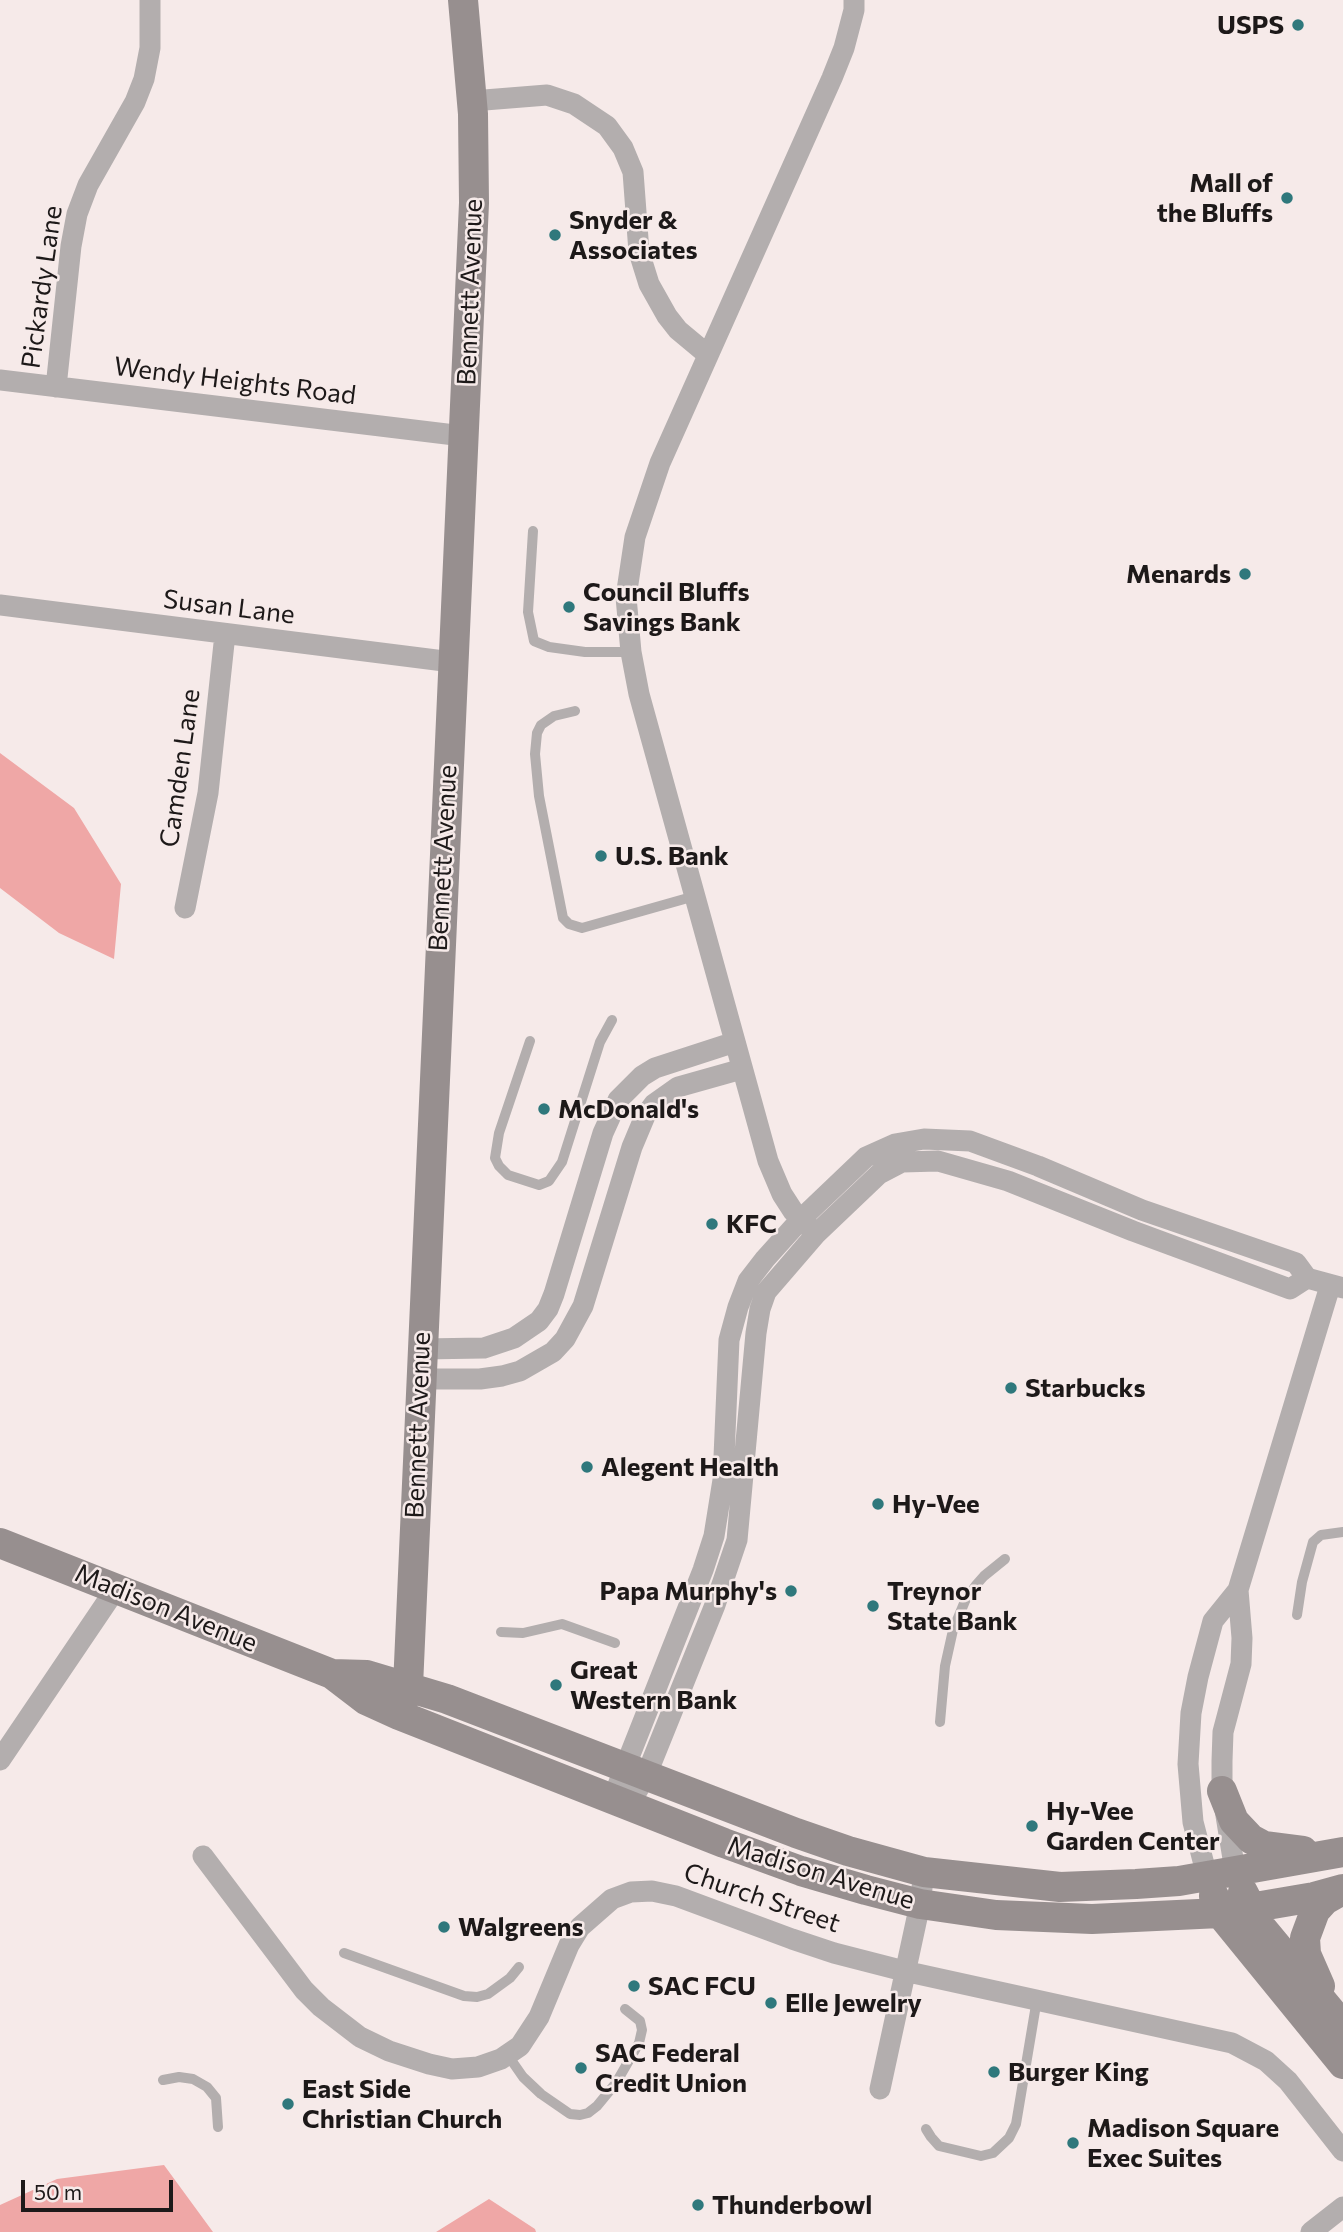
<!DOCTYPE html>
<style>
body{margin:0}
#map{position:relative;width:1343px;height:2232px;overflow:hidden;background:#f6eae9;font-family:Commissioner,sans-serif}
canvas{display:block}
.scale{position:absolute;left:21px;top:2180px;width:152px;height:32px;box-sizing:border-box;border:4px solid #1d1919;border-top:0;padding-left:9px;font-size:21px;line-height:24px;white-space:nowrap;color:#1d1919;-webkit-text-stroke:5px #f6eae9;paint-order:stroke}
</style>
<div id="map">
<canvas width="1343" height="2232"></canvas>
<div class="scale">50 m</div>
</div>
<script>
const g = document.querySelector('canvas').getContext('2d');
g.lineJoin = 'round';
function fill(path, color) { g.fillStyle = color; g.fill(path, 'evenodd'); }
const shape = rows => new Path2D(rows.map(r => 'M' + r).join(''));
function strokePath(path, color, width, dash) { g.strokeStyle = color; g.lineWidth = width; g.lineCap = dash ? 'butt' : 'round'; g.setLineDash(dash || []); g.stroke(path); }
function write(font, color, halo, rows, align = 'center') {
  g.font = font + ' Commissioner,sans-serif'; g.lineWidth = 5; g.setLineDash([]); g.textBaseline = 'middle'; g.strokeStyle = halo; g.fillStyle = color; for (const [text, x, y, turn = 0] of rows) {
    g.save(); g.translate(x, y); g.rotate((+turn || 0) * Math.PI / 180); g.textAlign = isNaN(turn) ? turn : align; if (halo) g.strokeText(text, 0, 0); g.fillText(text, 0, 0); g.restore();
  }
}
fill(shape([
 [0,753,74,808,121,884,114,959,59,933,0,888],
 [164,2165,213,2232,0,2232,0,2205,57,2179],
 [489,2199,535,2229,536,2232,436,2232]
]), '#efa7a6');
strokePath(shape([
 [533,531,528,612,534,641,549,647,585,652,631,652],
 [575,711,554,716,541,725,537,733,535,754,539,796,563,918,569,924,582,928,695,896],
 [530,1041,499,1133,495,1158,499,1166,508,1175,539,1185,549,1181,562,1162,600,1042,612,1020],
 [1297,1615,1302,1582,1313,1542,1321,1535,1343,1532],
 [501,1632,523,1633,562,1624,615,1643],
 [940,1722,945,1666,953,1630,965,1601,976,1585,984,1576,1005,1559],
 [344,1953,464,1996,477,1997,488,1994,510,1978,519,1967],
 [507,2054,523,2077,541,2094,570,2114,580,2115,588,2113,597,2106,616,2083,639,2043,642,2030,640,2021,625,2009],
 [163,2080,179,2077,193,2079,207,2087,216,2098,218,2127],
 [926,2129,931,2137,939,2146,981,2156,993,2153,1009,2138,1016,2124,1037,1999]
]), '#b3aeae', 10);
strokePath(shape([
 [472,101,547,95,574,104,607,126,623,148,633,172,639,252,649,284,667,316,678,330,708,355],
 [0,380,463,436],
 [56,387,71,246,77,214,88,185,135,102,144,79,150,48,150,0],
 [0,605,452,662],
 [185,908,208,793,225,634],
 [809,1227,793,1211,782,1194,768,1161,639,694,631,652,626,597,635,537,660,463,832,78,844,48,854,10,854,0],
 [1307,1278,1290,1289,1133,1231,1008,1181,938,1161,902,1162,879,1174,816,1234,766,1292,760,1309,756,1333,737,1540,715,1605,646,1776,637,1791,623,1804,618,1785,703,1570,714,1536,723,1480,729,1340,738,1307,748,1281,765,1259,801,1219,866,1157,895,1144,924,1139,970,1141,1038,1166,1142,1210,1296,1263,1307,1278,1343,1288],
 [422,1349,484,1348,514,1338,539,1321,548,1309,554,1294,603,1133,618,1100,642,1076,655,1068,735,1042],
 [420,1379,480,1379,502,1376,520,1371,553,1352,565,1339,583,1306,632,1147,645,1116,654,1104,678,1087,742,1069],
 [0,1760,117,1587],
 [203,1856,304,1990,321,2007,360,2037,389,2051,429,2064,452,2069,478,2067,501,2059,520,2046,539,2017,569,1945,580,1927,612,1899,631,1892,652,1891,676,1896,792,1939,834,1953,904,1971,1232,2043,1266,2061,1288,2081,1343,2151],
 [1235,1871,1222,1791,1222,1761,1223,1732,1241,1664,1242,1638,1238,1590],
 [1207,1876,1193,1822,1188,1764,1191,1713,1198,1677,1213,1621,1238,1590,1330,1286],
 [880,2089,920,1904,924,1872],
 [1311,2232,1343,2207]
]), '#b3aeae', 21);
strokePath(shape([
 [0,1543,332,1674,366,1700,399,1715,724,1843,801,1871,866,1890,920,1904,996,1915,1092,1919,1220,1913,1314,1897,1343,1889],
 [332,1674,367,1675,447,1699,796,1833,848,1851,924,1872,1060,1887,1136,1884,1179,1881,1343,1852],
 [399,1715,408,1686,474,203,473,114,463,0],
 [1222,1791,1234,1821,1251,1839,1264,1846,1303,1851],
 [1243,1892,1261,1927,1343,2026],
 [1214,1896,1220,1913,1343,2064],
 [1320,1986,1306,1954,1305,1938,1315,1911,1325,1900,1339,1892]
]), '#978f8f', 30);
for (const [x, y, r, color] of [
 [1298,25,7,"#2f787c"],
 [1287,198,7,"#2f787c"],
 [555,235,7,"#2f787c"],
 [1245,574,7,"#2f787c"],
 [569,607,7,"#2f787c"],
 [601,856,7,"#2f787c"],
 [544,1109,7,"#2f787c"],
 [712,1224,7,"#2f787c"],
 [1011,1388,7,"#2f787c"],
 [587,1467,7,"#2f787c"],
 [878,1504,7,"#2f787c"],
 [791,1591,7,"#2f787c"],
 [873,1606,7,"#2f787c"],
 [556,1685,7,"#2f787c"],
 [1032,1826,7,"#2f787c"],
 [444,1927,7,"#2f787c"],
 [634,1986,7,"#2f787c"],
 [771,2003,7,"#2f787c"],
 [581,2068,7,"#2f787c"],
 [994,2072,7,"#2f787c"],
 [288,2104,7,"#2f787c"],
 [1073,2143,7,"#2f787c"],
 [698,2205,7,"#2f787c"]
]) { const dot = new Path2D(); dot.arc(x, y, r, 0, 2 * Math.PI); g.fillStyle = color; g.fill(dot); strokePath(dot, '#f6eae9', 2.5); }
write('bold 26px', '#1d1919', '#f6eae9', [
 ["USPS",1284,25,"right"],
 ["Mall of",1273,183,"right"],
 ["the Bluffs",1273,213,"right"],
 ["Snyder &",569,220],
 ["Associates",569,250],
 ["Menards",1231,574,"right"],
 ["Council Bluffs",583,592],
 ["Savings Bank",583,622],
 ["U.S. Bank",615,856],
 ["McDonald's",558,1109],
 ["KFC",726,1224],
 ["Starbucks",1025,1388],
 ["Alegent Health",601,1467],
 ["Hy-Vee",892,1504],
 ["Papa Murphy's",777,1591,"right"],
 ["Treynor",887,1591],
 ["State Bank",887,1621],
 ["Great",570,1670],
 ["Western Bank",570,1700],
 ["Hy-Vee",1046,1811],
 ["Garden Center",1046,1841],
 ["Walgreens",458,1927],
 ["SAC FCU",648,1986],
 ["Elle Jewelry",785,2003],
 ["SAC Federal",595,2053],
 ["Credit Union",595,2083],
 ["Burger King",1008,2072],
 ["East Side",302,2089],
 ["Christian Church",302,2119],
 ["Madison Square",1087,2128],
 ["Exec Suites",1087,2158],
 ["Thunderbowl",712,2205]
], 'left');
write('26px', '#1d1919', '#f6eae9', [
 ["Pickardy Lane",42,287,-82],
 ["Bennett Avenue",470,292,-88],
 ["Wendy Heights Road",235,381,7],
 ["Susan Lane",229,607,7],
 ["Camden Lane",180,768,-82],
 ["Bennett Avenue",443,858,-87],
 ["Bennett Avenue",418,1425,-88],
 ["Madison Avenue",166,1608,22],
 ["Madison Avenue",821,1873,17],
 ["Church Street",762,1898,19]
]);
</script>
